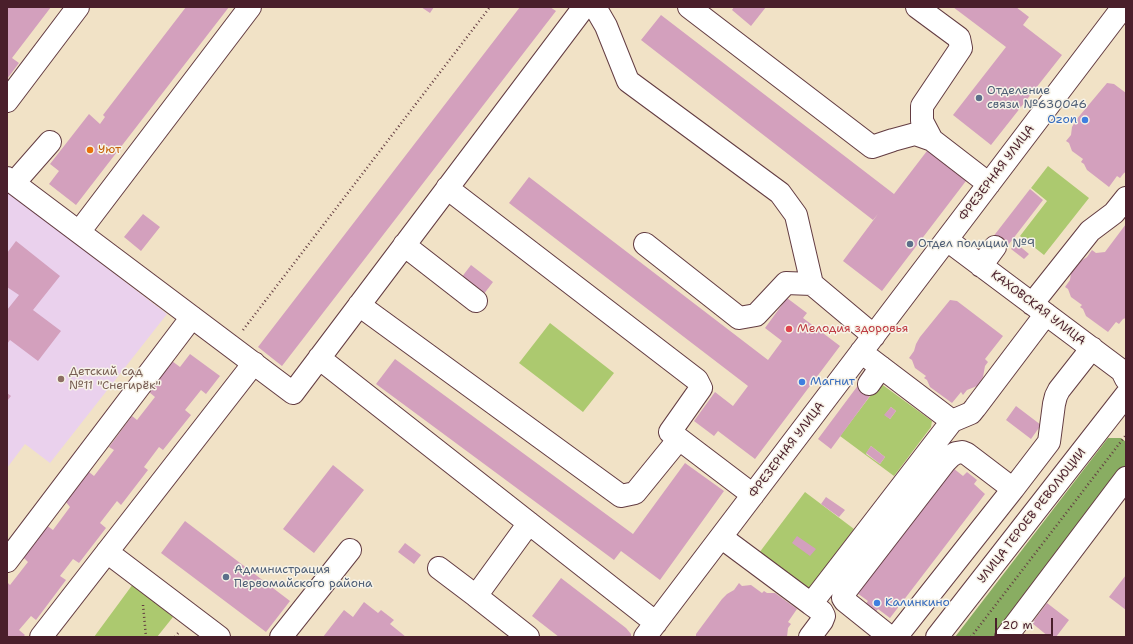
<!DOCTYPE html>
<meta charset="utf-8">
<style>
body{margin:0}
#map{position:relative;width:1133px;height:644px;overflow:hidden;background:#f1e2c6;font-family:"Shantell Sans",sans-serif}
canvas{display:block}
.frame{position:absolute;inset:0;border:8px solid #4a1f2b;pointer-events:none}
.scale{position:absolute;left:995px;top:618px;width:58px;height:18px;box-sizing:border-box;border:2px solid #4a1f2b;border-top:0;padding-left:5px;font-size:12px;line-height:14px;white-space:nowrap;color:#4a1f2b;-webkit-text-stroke:3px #f7f3e8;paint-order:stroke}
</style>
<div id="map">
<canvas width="1133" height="644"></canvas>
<div class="frame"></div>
<div class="scale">20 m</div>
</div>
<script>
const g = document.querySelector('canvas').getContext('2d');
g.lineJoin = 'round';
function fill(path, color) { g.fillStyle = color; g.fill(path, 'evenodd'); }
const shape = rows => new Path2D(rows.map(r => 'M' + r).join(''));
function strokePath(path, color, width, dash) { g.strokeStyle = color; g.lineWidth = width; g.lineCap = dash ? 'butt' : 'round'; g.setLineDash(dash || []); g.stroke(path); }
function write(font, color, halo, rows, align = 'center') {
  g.font = font + ' "Shantell Sans",sans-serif'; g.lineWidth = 3; g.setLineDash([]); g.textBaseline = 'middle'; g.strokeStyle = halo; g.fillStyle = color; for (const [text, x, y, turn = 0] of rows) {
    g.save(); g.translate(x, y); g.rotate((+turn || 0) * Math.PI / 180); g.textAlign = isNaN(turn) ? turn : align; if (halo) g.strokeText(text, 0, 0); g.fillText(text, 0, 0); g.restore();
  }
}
fill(shape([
 [7,191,167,314,50,463,25,444,7,468]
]), '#ead1ed');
fill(shape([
 [1048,166,1089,198,1044,255,1020,236,1047,201,1031,188],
 [550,323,614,373,583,412,519,363],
 [880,383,932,421,931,427,894,476,840,436],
 [891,407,896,411,890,419,885,415],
 [871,446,885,457,880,464,866,454],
 [805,492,854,529,808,590,759,553],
 [133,584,173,617,157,637,94,637]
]), '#acc96f');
fill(shape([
 [1108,438,1121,438,1126,442,1126,473,999,637,955,637]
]), '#89ad62');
fill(shape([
 [7,7,51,7,12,58,19,63,7,79],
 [186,7,229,7,76,205,49,184,59,171,50,164,89,114,100,124,105,117,103,115],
 [421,7,434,7,430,13],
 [520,7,550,7,556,11,282,366,258,347],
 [734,7,766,7,751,26,732,10],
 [953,7,1016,7,1029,17,1023,25,1062,55,991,145,953,115,1006,47],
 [661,15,894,194,930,147,969,177,882,291,843,261,878,214,873,220,641,40],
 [1107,83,1114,84,1126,93,1126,172,1124,173,1120,178,1117,176,1109,187,1087,170,1084,164,1081,162,1083,159,1072,151,1069,143,1066,141,1071,135,1072,127,1076,120],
 [529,177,768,360,782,341,765,328,787,298,807,313,803,318,840,346,755,459,718,431,714,436,694,421,715,392,733,406,748,386,509,203],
 [1030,189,1043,200,1002,253,989,242],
 [143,214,160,227,141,251,124,237],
 [1126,224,1126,318,1123,319,1119,324,1116,322,1108,332,1086,316,1083,309,1080,307,1082,305,1071,297,1068,289,1065,287,1070,280,1071,273,1075,266,1081,261,1087,257,1092,250,1096,253,1105,252],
 [16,241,60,276,33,310,61,331,38,361,10,340,7,344,7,310,19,295,7,287,7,253],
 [1016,243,1029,254,1024,259,1011,249],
 [471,265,493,282,480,299,458,282],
 [950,300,957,301,1003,336,985,359,988,362,985,366,983,377,980,382,977,386,967,390,963,395,961,392,952,403,930,387,927,380,924,378,926,376,915,368,912,360,909,358,914,351,916,344,920,337],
 [190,354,220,376,206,394,201,390,185,410,191,415,163,450,159,447,144,467,148,470,121,505,117,501,100,523,106,528,79,563,73,559,60,576,66,580,36,620,31,616,19,630,25,635,23,637,7,637,7,582,10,585,28,562,23,557,46,525,53,530,70,507,66,502,89,472,94,476,114,450,109,447,132,416,137,420,155,397,149,392,172,361,180,367],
 [395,359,633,534,685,463,724,491,660,580,621,551,614,560,376,384],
 [862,380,875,389,831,449,818,439],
 [7,393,11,396,7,401],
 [1016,406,1041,425,1031,439,1006,420],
 [891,407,896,411,890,419,884,415],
 [871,446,885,457,880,464,866,453],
 [333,465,364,490,314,553,283,529],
 [953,468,963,476,967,472,977,480,974,484,985,494,890,618,878,609,874,614,864,606,868,601,857,593],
 [826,497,845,510,839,517,821,504],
 [185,521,290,601,266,632,161,553],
 [797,536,816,549,810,556,792,543],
 [405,543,421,555,414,564,398,552],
 [1126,575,1126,610,1109,597],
 [561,578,626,628,631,634,631,637,559,637,532,616],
 [739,583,742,586,751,585,762,593,764,591,767,593,775,593,797,609,788,622,791,624,788,628,787,637,696,637,696,634,722,599,727,594,734,590],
 [364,602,378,613,381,610,394,620,390,624,406,637,323,637,344,610,353,617],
 [1047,603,1069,620,1056,637,1049,637,1032,623]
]), '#d3a0bd');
const minor = shape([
 [595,7,606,26,628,81,780,193,796,215,812,284,874,336],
 [689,7,872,147,893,140,915,134,932,140],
 [917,7,959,38,961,48,922,106,922,121,932,140,989,184],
 [7,101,78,7],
 [7,178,293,393,584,7],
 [14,183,50,142],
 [447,188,697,380,701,388,670,432,753,495],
 [79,232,250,7],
 [947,240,1122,371,1126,379],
 [645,244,739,318,756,315,786,283,812,284],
 [404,245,476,301],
 [981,266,995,247],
 [1032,304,1090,231,1114,213,1126,198],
 [359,305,621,496,635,493,679,439],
 [861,352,952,421,971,413,975,408,1046,314],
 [319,358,656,623],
 [869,384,881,367],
 [1013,489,1049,442,1054,404,1056,396,1059,390,1092,348],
 [721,537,811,604,952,421],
 [107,552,219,637],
 [7,561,192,317],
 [439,568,476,596,529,523],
 [476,596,528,637],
 [41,637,254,363],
 [281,637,350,550],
 [645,637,1117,15],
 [810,637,822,621,824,616,822,612,811,604],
 [890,637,845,601,843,598,844,593,945,462,951,456,956,453,962,452,967,454,1013,489,896,637],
 [937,637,1126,395],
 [1006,637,1126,478]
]);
strokePath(minor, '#633c42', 24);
strokePath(shape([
 [243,330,490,7],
 [143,605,146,637],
 [175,637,179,632],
 [971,637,1126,435]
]), '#633c42', 2.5, [1, 3]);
strokePath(minor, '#fff', 22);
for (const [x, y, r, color] of [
 [979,98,4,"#5c6f8a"],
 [1085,120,4,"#3f7fe0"],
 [90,150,4,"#e8710a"],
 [910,244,4,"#5c6f8a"],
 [789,329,4,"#e0444e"],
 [61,379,4,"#8d6e63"],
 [802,382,4,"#3f7fe0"],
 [226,577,4,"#5c6f8a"],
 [877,603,4,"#3f7fe0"]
]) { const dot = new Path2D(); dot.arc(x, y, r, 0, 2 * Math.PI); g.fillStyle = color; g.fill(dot); strokePath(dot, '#f7f3e8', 1.5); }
write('12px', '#4e5e75', '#f7f3e8', [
 ["Отделение",987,91],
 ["связи №630046",987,105],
 ["Отдел полиции №9",918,244],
 ["Администрация",234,570],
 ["Первомайского района",234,584]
], 'left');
write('12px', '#366cbe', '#f7f3e8', [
 ["Ozon",1077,120,"right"],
 ["Магнит",810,382],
 ["Калинкино",885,603]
], 'left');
write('12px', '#c56008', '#f7f3e8', [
 ["Уют",98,150]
], 'left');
write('12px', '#4a1f2b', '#f7f3e8', [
 ["ФРЕЗЕРНАЯ УЛИЦА",997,173,-53],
 ["КАХОВСКАЯ УЛИЦА",1038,308,37],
 ["ФРЕЗЕРНАЯ УЛИЦА",787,450,-53],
 ["УЛИЦА ГЕРОЕВ РЕВОЛЮЦИИ",1032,516,-52]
]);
write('12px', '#be3a42', '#f7f3e8', [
 ["Мелодия здоровья",797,329]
], 'left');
write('12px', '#785e54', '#f7f3e8', [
 ["Детский сад",69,372],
 ["№11 \"Снегирёк\"",69,386]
], 'left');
</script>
